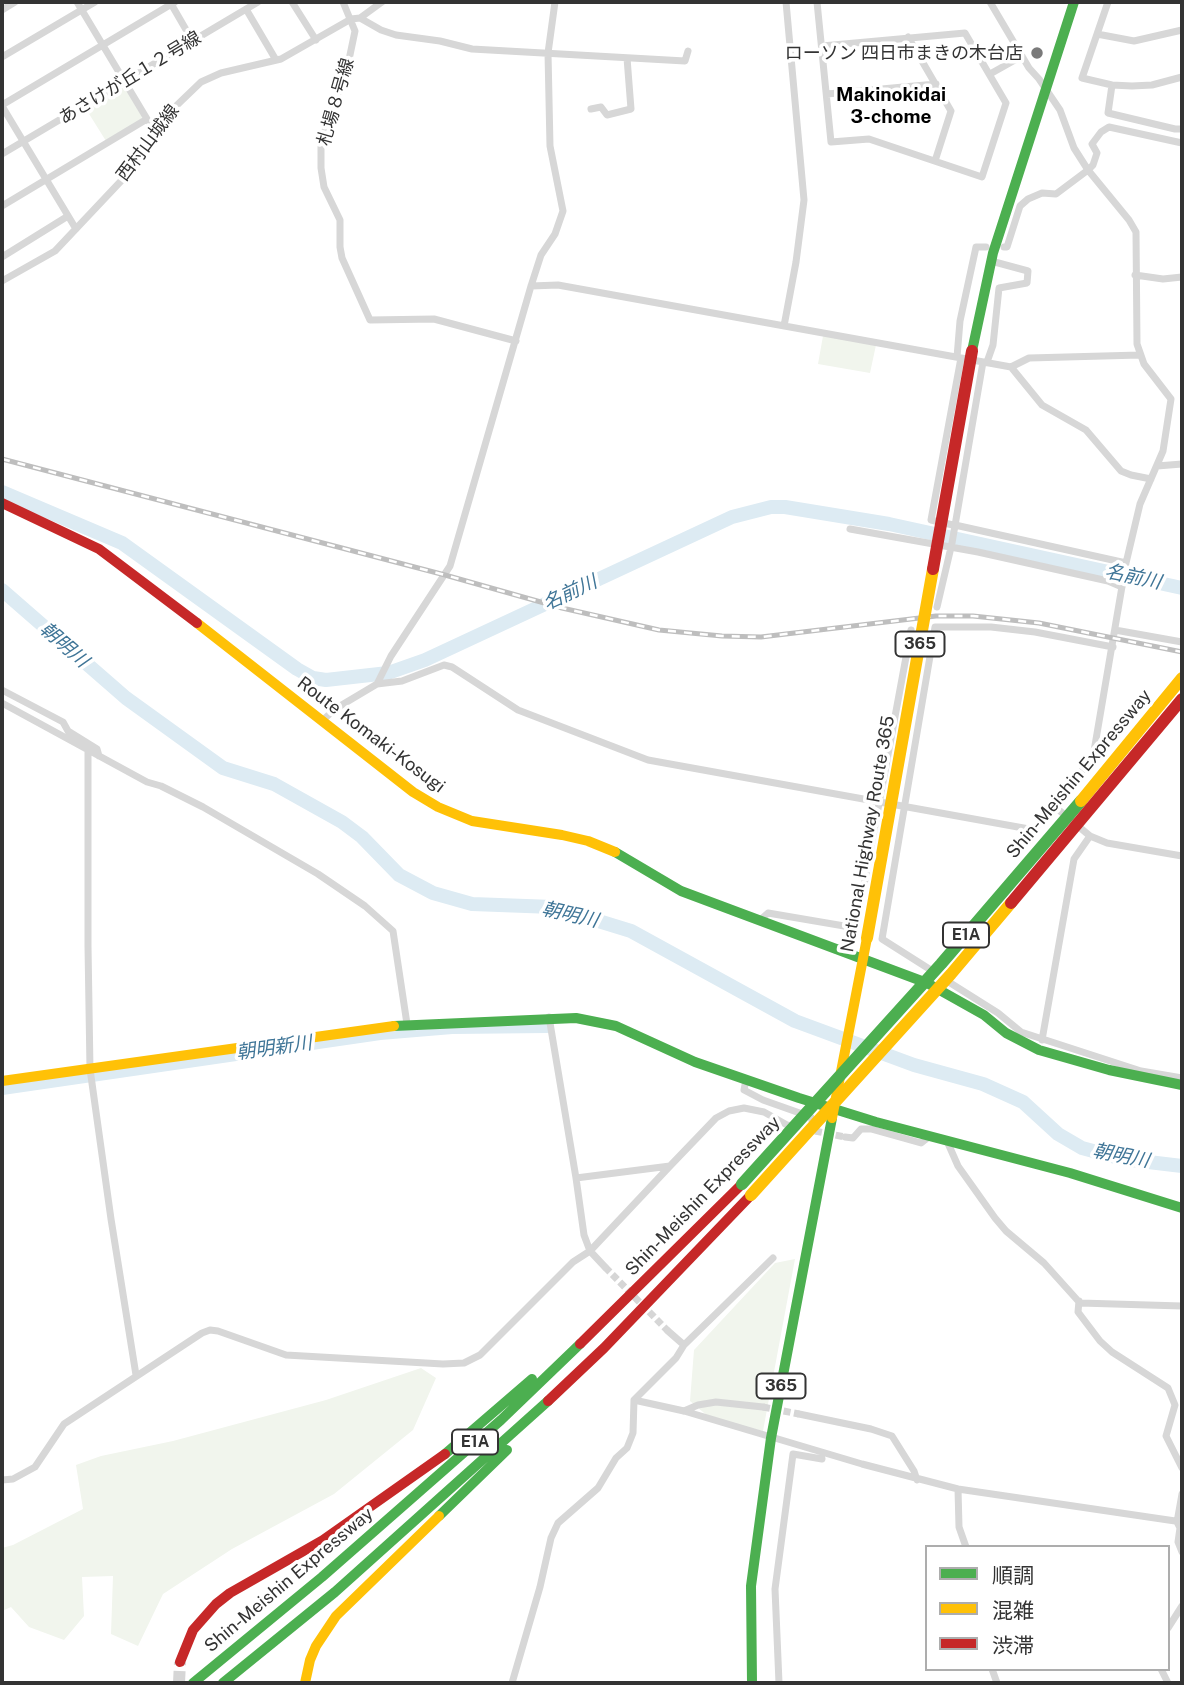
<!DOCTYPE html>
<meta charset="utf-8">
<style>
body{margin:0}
#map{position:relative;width:1184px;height:1685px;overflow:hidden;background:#fff;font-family:"Public Sans","Noto Sans JP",sans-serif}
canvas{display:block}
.frame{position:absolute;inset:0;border:4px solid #333;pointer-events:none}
.legend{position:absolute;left:925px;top:1545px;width:245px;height:126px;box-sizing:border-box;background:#fff;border:2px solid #adadad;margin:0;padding:9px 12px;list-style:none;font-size:21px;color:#333}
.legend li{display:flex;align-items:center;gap:14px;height:35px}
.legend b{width:35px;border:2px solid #adadad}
</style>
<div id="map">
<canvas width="1184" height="1685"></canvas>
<div class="frame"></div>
<ul class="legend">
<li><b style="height:9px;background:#4caf50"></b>順調</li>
<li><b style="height:9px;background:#ffc107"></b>混雑</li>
<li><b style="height:9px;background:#c62828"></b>渋滞</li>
</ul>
</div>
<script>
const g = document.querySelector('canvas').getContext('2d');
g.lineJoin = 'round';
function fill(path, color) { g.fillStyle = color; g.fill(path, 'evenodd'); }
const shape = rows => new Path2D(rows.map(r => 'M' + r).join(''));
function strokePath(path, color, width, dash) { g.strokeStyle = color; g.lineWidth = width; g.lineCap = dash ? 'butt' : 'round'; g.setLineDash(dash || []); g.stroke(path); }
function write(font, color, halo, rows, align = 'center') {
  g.font = font + ' "Public Sans","Noto Sans JP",sans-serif'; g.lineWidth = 7; g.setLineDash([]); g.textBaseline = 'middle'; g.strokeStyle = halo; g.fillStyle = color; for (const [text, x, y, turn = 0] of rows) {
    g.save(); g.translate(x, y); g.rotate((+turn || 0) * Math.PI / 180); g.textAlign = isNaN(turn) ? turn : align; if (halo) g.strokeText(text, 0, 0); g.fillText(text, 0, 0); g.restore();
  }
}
fill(shape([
 [122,88,125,88,142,117,141,120,106,141,86,109],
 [823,336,876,345,870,373,818,364],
 [795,1259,763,1431,710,1418,690,1401,694,1350,775,1263],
 [421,1368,436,1378,413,1430,334,1494,232,1549,163,1594,138,1646,111,1634,113,1576,82,1577,84,1616,64,1640,29,1627,11,1607,2,1611,2,1548,13,1545,83,1509,76,1465,101,1456,173,1441,326,1400]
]), '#f1f5ed');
strokePath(shape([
 [2,492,122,543,297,669,313,678,326,680,388,673,425,660,732,517,771,507,785,507,889,524,1182,588],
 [2,590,126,698,223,768,274,784,342,822,362,837,399,875,433,893,472,904,553,907,631,931,795,1021,914,1065,983,1084,1023,1102,1058,1134,1082,1148,1123,1159,1182,1166],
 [2,1088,380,1033,452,1027,547,1026]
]), '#ddebf3', 14);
strokePath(shape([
 [815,1131,845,1137],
 [605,1267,668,1331],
 [763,1407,799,1414]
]), '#d6d6d6', 7, [7, 3.5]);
strokePath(shape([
 [179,1683,180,1662]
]), '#d6d6d6', 12, [12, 6]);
strokePath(shape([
 [77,2,156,134],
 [170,2,192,40],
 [292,2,316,40],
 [343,2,355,31,346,74,329,115,321,146,321,168,324,187,340,220,340,247,342,258,370,320,434,319,516,341],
 [817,2,831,142,869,139,982,177,1006,103,965,33,822,46],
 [990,2,1029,68,1039,79,1060,110,1074,148,1088,170,1129,220,1136,232,1137,344,1144,364,1171,399,1163,451,1140,504,1126,563,1093,757,1054,806,1090,836,1107,843,1182,856],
 [1108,2,1082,78,1112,85,1132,86,1152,85,1182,77],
 [246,9,276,60],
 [2,10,15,2],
 [360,18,381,30,396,35,440,41,472,49,685,61,688,51],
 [1097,34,1134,41,1182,30],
 [908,37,951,111,935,161],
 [2,57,95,2],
 [990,74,1022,56],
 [1112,85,1108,113,1175,129,1182,129],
 [827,94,936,84],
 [2,105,175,2],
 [2,106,76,229],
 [591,109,601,107,607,115,631,109,627,58],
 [2,154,258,2],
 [2,206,147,119],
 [1004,247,1007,247,1020,206,1028,199,1042,193,1056,194,1088,170,1093,165,1097,153,1092,144,1101,132,1109,127,1182,143],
 [2,257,68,216],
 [1135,275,1163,279,1182,277],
 [2,281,55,251,138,163,175,107,201,82,221,73,281,59,351,19,360,18,382,2],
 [531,286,558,285,1011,367,1029,358,1140,355],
 [784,326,796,262,804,200,786,2],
 [957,357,960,321,976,247,986,247],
 [987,362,993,345,999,288,1027,283,1028,271,991,261],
 [1011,367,1042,405,1086,430,1121,471,1131,475,1151,479],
 [1157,466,1182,464],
 [953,525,931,520,961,358],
 [955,525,1126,563],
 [850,529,978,552,1108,581,1122,587],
 [937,607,952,543,983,362],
 [1115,630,1182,642],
 [377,684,402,681,444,665,452,667,518,710,648,760,1029,829,1036,827,1054,806],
 [2,690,63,722,68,731,97,749,99,756],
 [2,703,147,782,161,786,203,807,318,874,365,906,393,931,407,1024],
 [322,721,335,709,377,684,391,656,450,566,531,286,541,255,555,234,563,211,550,146,548,53,555,2],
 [88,751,88,946,90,1069,111,1219,136,1375],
 [759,921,768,913,856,928,911,630],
 [934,972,882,939,935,627,991,627,1035,632,1113,647],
 [944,979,998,1013,1021,1032,1141,1071,1182,1078],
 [549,1017,576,1178,584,1235,590,1251,605,1267],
 [1042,1040,1074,859,1090,836],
 [746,1080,744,1090,763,1100,811,1117,814,1128],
 [845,1137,853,1138,861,1129,871,1129,921,1143,930,1136],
 [947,1141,958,1166,995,1218,1006,1231,1044,1263,1080,1303,1182,1306],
 [576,1178,670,1166,716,1118,729,1111,744,1108,764,1112,787,1125,797,1127],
 [1079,1301,1078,1312,1100,1341,1112,1352,1168,1388,1175,1405,1166,1436,1182,1468],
 [668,1331,684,1345],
 [634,1400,684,1411,862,1464,958,1489,1182,1522],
 [684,1411,698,1405,716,1402,763,1407],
 [799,1414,871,1429,892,1436,914,1471,917,1480],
 [2,1480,13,1479,35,1467,64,1424,202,1333,210,1330,218,1331,286,1355,443,1364,464,1363,480,1355,573,1262,590,1251,670,1166],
 [958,1489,959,1527,966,1547],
 [1182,1494,1177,1522,1180,1528,1178,1542,1182,1552],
 [1168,1628,1182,1606],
 [992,1669,997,1683],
 [1161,1669,1168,1683],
 [512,1683,540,1587,551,1538,558,1523,598,1488,616,1458,627,1448,633,1433,634,1400,676,1358,684,1345,773,1258],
 [779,1683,775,1589,793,1454,822,1459]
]), '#d7d7d7', 7);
strokePath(shape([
 [972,351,993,253,1074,2],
 [615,852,681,891,927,983,984,1015,1006,1033,1039,1050,1109,1070,1182,1085],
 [394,1026,576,1018,616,1026,695,1062,799,1098,876,1122,1070,1173,1182,1208],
 [445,1454,532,1379],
 [439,1516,507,1450],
 [193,1683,322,1577,501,1420,580,1344],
 [223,1683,335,1592,548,1401],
 [752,1683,751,1586,771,1438,832,1118]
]), '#4caf50', 10);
strokePath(shape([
 [197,623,413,792,438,807,472,821,562,835,588,841,615,852],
 [2,1081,394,1026],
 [832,1118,867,938],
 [305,1683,310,1660,316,1646,336,1616,439,1516]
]), '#ffc107', 10);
strokePath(shape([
 [2,503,99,549,197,623],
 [580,1344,742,1184],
 [548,1401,604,1348,751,1195],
 [180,1662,193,1630,216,1604,230,1593,323,1540,445,1454]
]), '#c62828', 10);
const rail = shape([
 [2,459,445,575,562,608,659,630,722,636,761,637,936,616,973,616,1039,623,1182,652]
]);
strokePath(rail, '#bebebe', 5);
strokePath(rail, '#fff', 2.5, [8]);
strokePath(shape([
 [742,1184,941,964,1081,801]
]), '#4caf50', 12);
strokePath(shape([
 [1081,801,1182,678],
 [867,938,933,569],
 [751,1195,951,974,1011,903]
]), '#ffc107', 12);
strokePath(shape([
 [933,569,972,351],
 [1011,903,1182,699]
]), '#c62828', 12);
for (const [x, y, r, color] of [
 [1037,53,7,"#7a7a7a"]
]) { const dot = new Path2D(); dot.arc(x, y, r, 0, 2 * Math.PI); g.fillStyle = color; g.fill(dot); strokePath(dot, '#fff', 2.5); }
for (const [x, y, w] of [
 [920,644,49],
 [966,935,46],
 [781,1386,49],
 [475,1442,46]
]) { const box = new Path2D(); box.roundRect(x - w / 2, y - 12.5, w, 25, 5); g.fillStyle = '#fff'; g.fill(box); strokePath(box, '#333', 2); }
write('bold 16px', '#333', null, [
 ["365",920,644],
 ["E1A",966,935],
 ["365",781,1386],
 ["E1A",475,1442]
]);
write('18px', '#333', '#fff', [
 ["ローソン 四日市まきの木台店",1023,53]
], 'right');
write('18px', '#333', '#fff', [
 ["あさけが丘１２号線",130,78,-31],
 ["札場８号線",336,102,-74],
 ["西村山城線",148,143,-53],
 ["Route Komaki-Kosugi",371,735,37],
 ["Shin-Meishin Expressway",1079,774,-50],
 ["National Highway Route 365",868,834,-80],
 ["Shin-Meishin Expressway",703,1196,-46],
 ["Shin-Meishin Expressway",289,1580,-40]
]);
write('bold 19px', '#000', '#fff', [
 ["Makinokidai",891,95],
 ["3-chome",891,117]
]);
write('italic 19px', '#3f7597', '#fff', [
 ["名前川",1133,577,12],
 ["名前川",570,593,-25],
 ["朝明川",64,645,41],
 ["朝明川",570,915,13],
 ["朝明新川",274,1048,-8],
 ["朝明川",1121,1156,11]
]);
</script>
